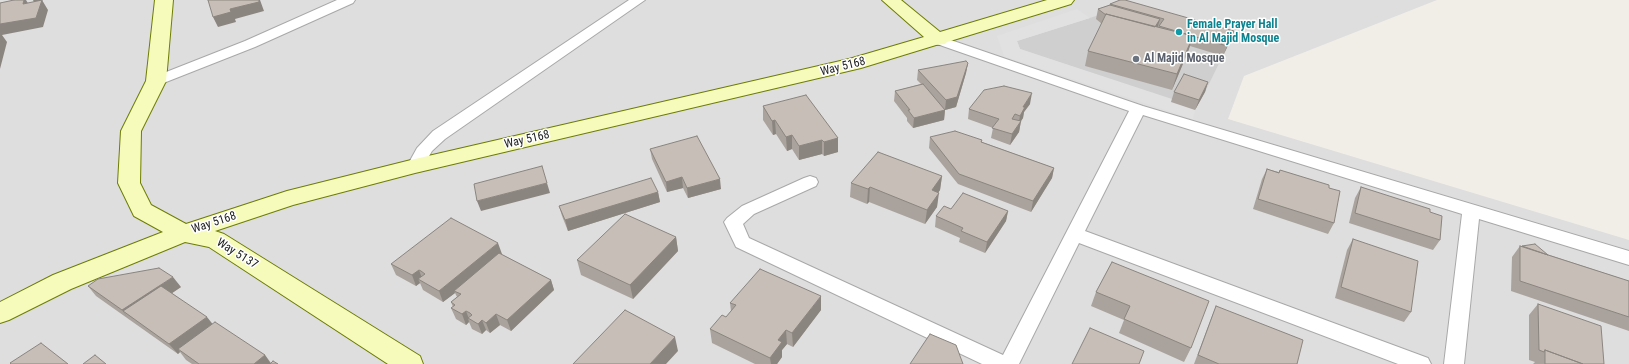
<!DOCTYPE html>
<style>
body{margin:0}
canvas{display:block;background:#f1eee8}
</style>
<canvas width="1629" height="364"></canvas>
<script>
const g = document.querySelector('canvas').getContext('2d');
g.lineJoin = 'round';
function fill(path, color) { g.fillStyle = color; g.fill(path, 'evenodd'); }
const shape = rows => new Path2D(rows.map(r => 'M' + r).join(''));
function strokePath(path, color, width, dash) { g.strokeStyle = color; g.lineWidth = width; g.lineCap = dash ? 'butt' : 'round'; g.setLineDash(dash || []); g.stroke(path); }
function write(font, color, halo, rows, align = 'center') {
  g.font = font + ' "Roboto Condensed",sans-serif'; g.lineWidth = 3; g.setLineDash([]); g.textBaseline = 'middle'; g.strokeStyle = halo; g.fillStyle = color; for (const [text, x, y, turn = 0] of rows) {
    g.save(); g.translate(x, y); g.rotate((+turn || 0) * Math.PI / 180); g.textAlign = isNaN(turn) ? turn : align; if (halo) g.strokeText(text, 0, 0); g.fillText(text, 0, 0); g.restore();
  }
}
fill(shape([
 [0,0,1437,0,1244,76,1228,119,1629,240,1629,364,0,364]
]), '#dfdede');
fill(shape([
 [1118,9,1230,41,1205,92,1172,100,1020,49,1017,41]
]), '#cfcfcf');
fill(shape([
 [1077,9,1090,18,1017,41,1020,49,1172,99,1195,110,1193,119,1004,56,997,36]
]), '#e1e1e1');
const street = shape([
 [337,0,355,0,353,3,255,47,161,84,156,85,151,84,149,81,151,78,245,41,337,0],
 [629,0,645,0,445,139,432,151,421,170,415,171,409,170,407,166,417,148,433,131,629,0],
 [939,36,1143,106,1629,251,1629,265,1479,219,1464,364,1444,364,1462,214,1143,115,1085,231,1428,358,1431,364,1398,364,1079,243,1019,364,982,364,736,247,724,222,727,218,742,206,804,178,810,176,816,178,818,182,816,186,754,214,743,224,749,238,1003,355,1129,111,934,43,932,40,934,37,939,36]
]);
const secondary = shape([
 [155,0,173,0,166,81,141,131,140,183,151,205,186,224,287,191,415,159,849,59,924,37,882,0,901,0,940,32,1047,0,1074,0,1071,4,947,42,945,44,936,45,861,68,415,173,293,205,215,231,224,234,420,356,423,364,388,364,209,247,185,242,71,289,9,320,0,323,0,302,53,275,163,232,134,216,118,183,121,131,146,81,155,0]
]);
strokePath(street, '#a8a8a8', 2);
strokePath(secondary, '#6d7d03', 2);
fill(street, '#fff');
fill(secondary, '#f6fbbc');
fill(shape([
 [1110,4,1234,31,1230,41,1223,56,1190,46,1172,90,1085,66,1088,51,1102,24,1096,19,1098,9,1110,5],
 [968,63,966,73,956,107,945,110,944,120,913,128,907,121,907,118,894,101,895,91,921,84,917,80,918,70],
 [1208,82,1205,92,1195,110,1171,102,1174,92],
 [1030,104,1024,112,1023,118,1021,121,1019,132,1010,145,991,138,993,128,968,119,969,109],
 [763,106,838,138,838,152,824,156,822,154,799,160,792,149,787,151,776,134,773,135,763,120],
 [930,137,982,140,982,142,1054,168,1052,178,1031,212,958,184,929,148],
 [650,149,721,189,688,198,683,188,667,192,652,159],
 [1267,169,1279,172,1280,170,1329,188,1334,223,1328,234,1253,209,1262,179],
 [942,176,940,190,938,193,937,207,925,224,869,202,867,204,850,197,851,183],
 [1361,187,1430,212,1440,240,1433,250,1349,223,1355,198],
 [658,192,660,202,568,231,562,216,559,206],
 [1008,211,1006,221,985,253,959,242,960,238,935,227,936,216],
 [676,237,678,251,633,299,581,275,577,260],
 [1353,239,1411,312,1404,322,1335,298,1347,250],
 [1520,246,1522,247,1522,246,1629,281,1629,331,1511,291,1512,257],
 [501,254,551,280,554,290,511,331,500,325,490,333,486,330,482,334,472,329,469,322,466,325,456,319,451,308,453,307,451,302,457,297,455,293,443,302,423,290,420,283,416,286,396,275,391,264],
 [1112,262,1191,348,1184,362,1119,333,1124,320,1091,306,1096,292],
 [88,286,181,287,172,293,212,324,265,355,271,363,278,364,192,364,186,360,180,352,178,354,96,296],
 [730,303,821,310,793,347,787,344,782,350,782,357,777,364,755,364,712,343,710,329,726,317,731,311],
 [1538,304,1604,364,1533,364,1535,362,1529,360,1529,315],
 [1216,306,1297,364,1194,364,1212,316]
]), '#aaa39d');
fill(shape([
 [24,0,26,0,31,8,23,4],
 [33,0,43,0,34,2],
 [42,0,48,10,43,27,2,35,7,42,0,69,0,24],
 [259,0,260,0,264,11,235,19,236,22,218,27,213,17,230,9],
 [1160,19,1157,29,1153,29],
 [1234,31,1230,41,1223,56,1227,46],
 [1193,36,1188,52,1172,90,1177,74],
 [968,63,966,73,956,107,945,110,946,100],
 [1208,82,1205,92,1195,110,1199,100],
 [1032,93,1030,104,1024,112,1023,118,1019,124,1021,121,1019,132,1010,145,1012,134,1018,126,1020,116,1023,107],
 [945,110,944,120,913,128,914,118],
 [775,120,776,134,773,135,772,121],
 [792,135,792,149,787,151,786,137],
 [838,138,838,152,824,156,824,142],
 [822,140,822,154,799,160,799,146],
 [1054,168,1052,178,1031,212,1033,201],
 [942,176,940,190,930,204,932,190],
 [682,177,683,188,667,192,666,182],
 [720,179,721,189,688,198,687,188],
 [547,183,550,193,481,211,477,201],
 [870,187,869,202,867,204,868,189],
 [658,192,660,202,568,231,565,220],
 [939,193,937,207,925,224,927,210],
 [1008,211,1006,221,985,253,987,242],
 [676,237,678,251,633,299,630,285],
 [498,243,502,254,454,291,455,293,443,302,439,291],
 [419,270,423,281,418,279,420,283,416,286,412,275],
 [173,277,181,287,134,319,123,311,130,321,122,310],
 [551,280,554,290,511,331,507,320],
 [821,296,821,310,793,347,792,333],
 [466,311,469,319,468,318,469,322,466,325,462,314],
 [496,314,500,325,490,333,486,323],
 [207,317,215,327,178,349,180,352,178,354,169,344],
 [482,320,486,330,482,334,478,324],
 [786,330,787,344,782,350,782,357,777,364,771,364,770,358,778,340],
 [675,337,678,351,666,364,650,364],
 [265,355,271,364,254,364]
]), '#8b8580');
const building = shape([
 [14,0,24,0,23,4,42,0,36,18,0,24,0,3,14,0],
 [208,0,259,0,259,2,230,9,231,12,213,17,208,0],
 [1120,0,1125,0,1234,31,1227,46,1159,26,1164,19,1110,4,1120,0],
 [1110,5,1160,19,1155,27,1106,14,1106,15,1098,9,1110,5],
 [1106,14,1193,36,1177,74,1088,51,1106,14],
 [966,61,968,63,957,97,946,100,918,70,966,61],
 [1184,74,1208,82,1199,100,1174,92,1184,74],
 [923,84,945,110,914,118,908,110,910,110,895,91,923,84],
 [1004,86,1032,93,1023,107,1025,107,1020,116,1015,114,1012,119,1021,121,1012,134,992,128,999,119,969,109,984,90,1004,86],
 [806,95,838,138,824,142,822,140,799,146,792,135,786,137,775,120,772,121,763,106,806,95],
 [955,131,982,140,981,142,1054,168,1033,201,959,174,930,137,955,131],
 [697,136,720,179,687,188,682,177,666,182,650,149,697,136],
 [878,152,942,176,932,190,939,193,927,210,870,187,868,189,851,183,878,152],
 [542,166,547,183,477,201,474,184,542,166],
 [1267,169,1279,173,1280,170,1329,185,1329,188,1340,191,1334,223,1258,199,1267,169],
 [651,178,658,192,565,220,559,206,651,178],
 [1361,187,1430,209,1430,212,1442,216,1440,240,1355,213,1361,187],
 [963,193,1008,211,987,242,961,231,963,228,936,216,944,206,951,209,963,193],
 [625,214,676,237,630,285,577,260,625,214],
 [451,218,498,243,439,291,418,279,425,274,421,271,419,270,412,275,391,264,451,218],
 [1353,239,1418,261,1411,312,1341,287,1353,239],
 [1535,244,1548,255,1522,246,1535,244],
 [1520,246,1629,281,1629,317,1520,281,1520,246],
 [499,253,551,280,507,320,496,314,486,323,482,320,478,324,468,318,472,315,470,313,466,311,462,314,451,308,455,305,451,302,461,294,454,291,499,253],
 [1112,262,1209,301,1191,348,1124,319,1130,306,1096,292,1112,262],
 [159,268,173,277,122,310,88,286,98,279,159,268],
 [760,269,821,296,792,333,786,330,778,340,782,342,770,358,710,329,722,315,726,317,736,305,730,303,760,269],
 [161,286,207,317,169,344,123,311,161,286],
 [1538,304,1601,326,1604,364,1583,364,1545,350,1544,352,1539,350,1538,304],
 [1216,306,1303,340,1297,364,1219,364,1198,355,1216,306],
 [625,310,675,337,650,364,573,364,625,310],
 [215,322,265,355,254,364,199,364,178,349,215,322],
 [1090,328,1144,351,1139,364,1072,364,1090,328],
 [930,334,956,345,963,364,910,364,930,334],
 [41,343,68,364,11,364,10,363,41,343],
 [1545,350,1583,364,1545,364,1545,350],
 [95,355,106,364,83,364,95,355],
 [273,361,278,364,270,364,273,361]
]);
fill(building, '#c6beb7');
strokePath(building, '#8b8580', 1);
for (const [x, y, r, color] of [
 [1179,32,4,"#0f9aa8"],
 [1136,59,4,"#6b7280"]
]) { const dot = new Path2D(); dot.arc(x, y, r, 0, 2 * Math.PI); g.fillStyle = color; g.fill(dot); strokePath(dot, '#fff', 1.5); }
write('bold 12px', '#0d838f', '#fff', [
 ["Female Prayer Hall",1187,25],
 ["in Al Majid Mosque",1187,39]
], 'left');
write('bold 12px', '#5b616d', '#fff', [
 ["Al Majid Mosque",1144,59]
], 'left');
write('12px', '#212121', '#fff', [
 ["Way 5168",843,67,-14],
 ["Way 5168",527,140,-13],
 ["Way 5168",214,223,-18],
 ["Way 5137",237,254,32]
]);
</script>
